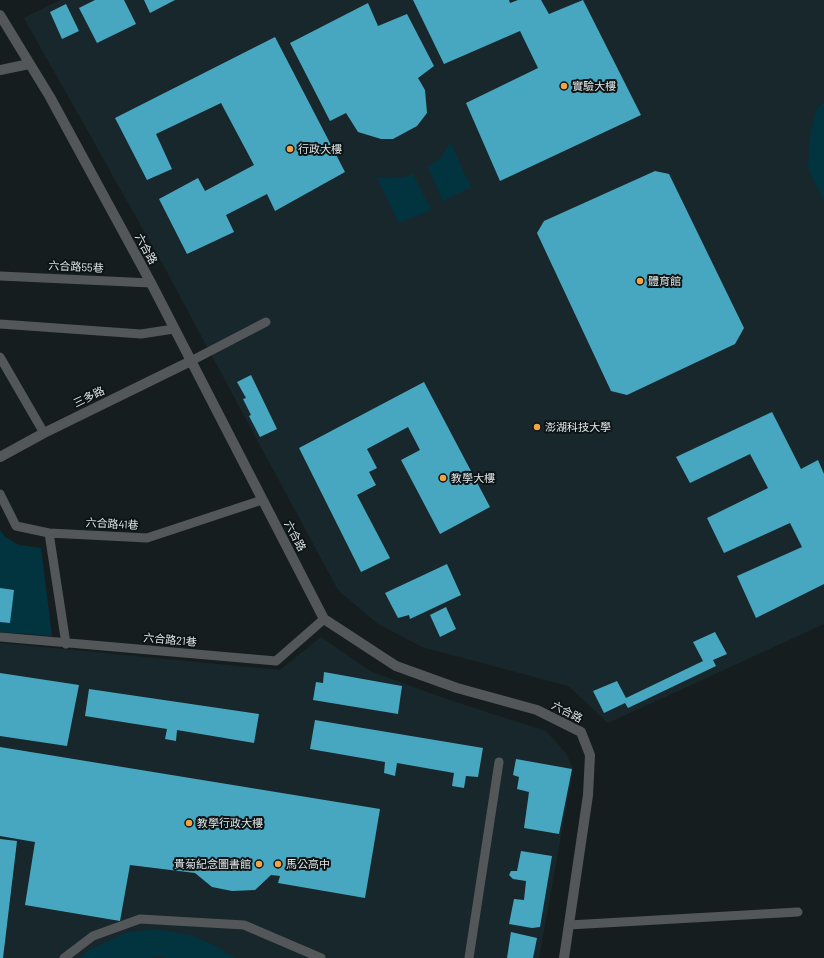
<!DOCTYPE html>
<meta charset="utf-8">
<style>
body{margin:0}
canvas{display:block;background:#161d1f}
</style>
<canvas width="824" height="958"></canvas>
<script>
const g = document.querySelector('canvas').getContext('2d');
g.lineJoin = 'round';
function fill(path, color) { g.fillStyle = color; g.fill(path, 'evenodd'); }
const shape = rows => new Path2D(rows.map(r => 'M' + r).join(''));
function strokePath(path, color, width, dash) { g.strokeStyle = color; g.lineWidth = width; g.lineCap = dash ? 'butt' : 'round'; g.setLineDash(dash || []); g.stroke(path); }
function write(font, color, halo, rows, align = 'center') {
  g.font = font + ' Barlow,"Noto Sans TC",sans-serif'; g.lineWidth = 4; g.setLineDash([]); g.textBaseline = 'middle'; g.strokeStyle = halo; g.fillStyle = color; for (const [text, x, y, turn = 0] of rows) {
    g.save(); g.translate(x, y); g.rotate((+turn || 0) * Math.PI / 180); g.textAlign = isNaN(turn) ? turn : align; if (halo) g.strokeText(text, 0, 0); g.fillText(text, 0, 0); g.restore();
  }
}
fill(shape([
 [60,0,824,0,824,624,608,723,568,686,422,647,378,624,338,590,162,263,24,18],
 [321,637,370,671,446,699,546,731,566,753,573,769,539,958,0,958,0,643,280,670]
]), '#18272b');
fill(shape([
 [824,101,824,201,808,168,810,135,816,111],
 [450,142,471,187,443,201,428,167,441,158],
 [413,174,431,210,399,223,377,178,398,178],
 [0,530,5,537,19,545,41,548,52,636,0,632],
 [156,929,191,935,218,947,234,958,167,958,159,956,150,958,80,958,89,950,125,933]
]), '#023440');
fill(shape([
 [95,0,124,0,136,24,97,43,79,8],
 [144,0,175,0,150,13],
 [413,0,509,0,510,3,518,0,541,0,549,14,583,0,641,115,500,181,466,103,538,68,520,31,444,64],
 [368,3,378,26,407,14,434,66,418,78,425,90,427,113,417,126,393,139,381,139,358,132,346,113,330,121,290,43],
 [66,4,79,31,62,39,50,12],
 [275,37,345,172,275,211,267,194,226,215,234,232,187,254,159,199,198,178,205,191,254,165,221,103,156,134,172,169,147,180,115,118],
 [655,171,669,174,744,328,735,344,627,395,611,391,537,233,544,221],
 [251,375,277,429,260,437,249,416,251,415,243,399,246,398,237,382],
 [424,382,490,507,440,534,401,460,420,450,408,427,367,449,377,468,369,472,376,485,357,495,390,558,361,572,299,448],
 [772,412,801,469,818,460,824,474,824,584,756,618,737,576,802,547,790,523,724,553,707,518,768,488,750,454,690,483,676,457],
 [447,564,461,595,410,619,409,615,398,618,385,593],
 [0,588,14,590,10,623,0,622],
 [446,607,456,629,440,637,430,615],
 [715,632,727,654,713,660,716,666,628,708,625,703,604,713,593,691,617,681,626,698,703,661,693,642],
 [324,672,402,686,398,714,313,700,316,682,323,683],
 [0,673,79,685,67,746,0,736],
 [89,689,259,714,254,743,177,730,176,741,165,739,167,729,85,716],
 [315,720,483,748,478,777,466,776,464,788,452,786,454,773,397,763,395,776,384,773,385,762,310,749],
 [0,747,380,809,365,898,278,883,280,876,271,875,255,890,232,891,212,887,195,873,130,865,120,921,25,905,35,842,0,836],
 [516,759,572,769,559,834,524,828,529,792,517,789,519,777,513,775],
 [0,839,17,841,3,958,0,958],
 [521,851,552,856,540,927,532,928,509,924,514,899,524,900,526,881,513,879,509,875,511,871,517,871],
 [511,932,537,938,533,958,507,958]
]), '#48a7c0');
strokePath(shape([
 [0,276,151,283],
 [0,324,141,334,174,329],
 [0,357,44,433],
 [191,361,266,322],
 [0,494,16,526,49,533,147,538,262,500],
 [49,533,66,644],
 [0,637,276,661,324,619],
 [569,925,798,912],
 [64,958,93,936,140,919,244,925,321,958],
 [469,958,499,762]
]), '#545759', 9);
strokePath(shape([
 [0,70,29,64]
]), '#545759', 10);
strokePath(shape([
 [0,15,50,97,151,283,324,619,396,666,457,688,537,710,581,732,590,755,588,795,564,958],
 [0,457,44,433,191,361]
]), '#545759', 10);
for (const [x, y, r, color] of [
 [564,86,4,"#f3a442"],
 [290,149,4,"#f3a442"],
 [640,281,4,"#f3a442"],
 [537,427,4,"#f3a442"],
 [443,478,4,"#f3a442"],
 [189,823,4,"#f3a442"],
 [259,864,4,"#f3a442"],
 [278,864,4,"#f3a442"]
]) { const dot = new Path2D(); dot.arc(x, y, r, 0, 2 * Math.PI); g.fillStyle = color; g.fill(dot); strokePath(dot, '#0d1416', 1.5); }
write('11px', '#e0e5e7', '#0d1416', [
 ["實驗大樓",572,86],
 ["行政大樓",298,149],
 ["體育館",648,281],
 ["澎湖科技大學",545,427],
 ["教學大樓",451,478],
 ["教學行政大樓",197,823],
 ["貴菊紀念圖書館",251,864,"right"],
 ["馬公高中",286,864]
], 'left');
write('11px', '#e0e5e7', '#0d1416', [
 ["六合路",146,249,61],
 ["六合路55巷",76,267,3],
 ["三多路",89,397,-26],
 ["六合路41巷",112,524,3],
 ["六合路",295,536,62],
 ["六合路21巷",170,640,5],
 ["六合路",567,712,27]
]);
</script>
